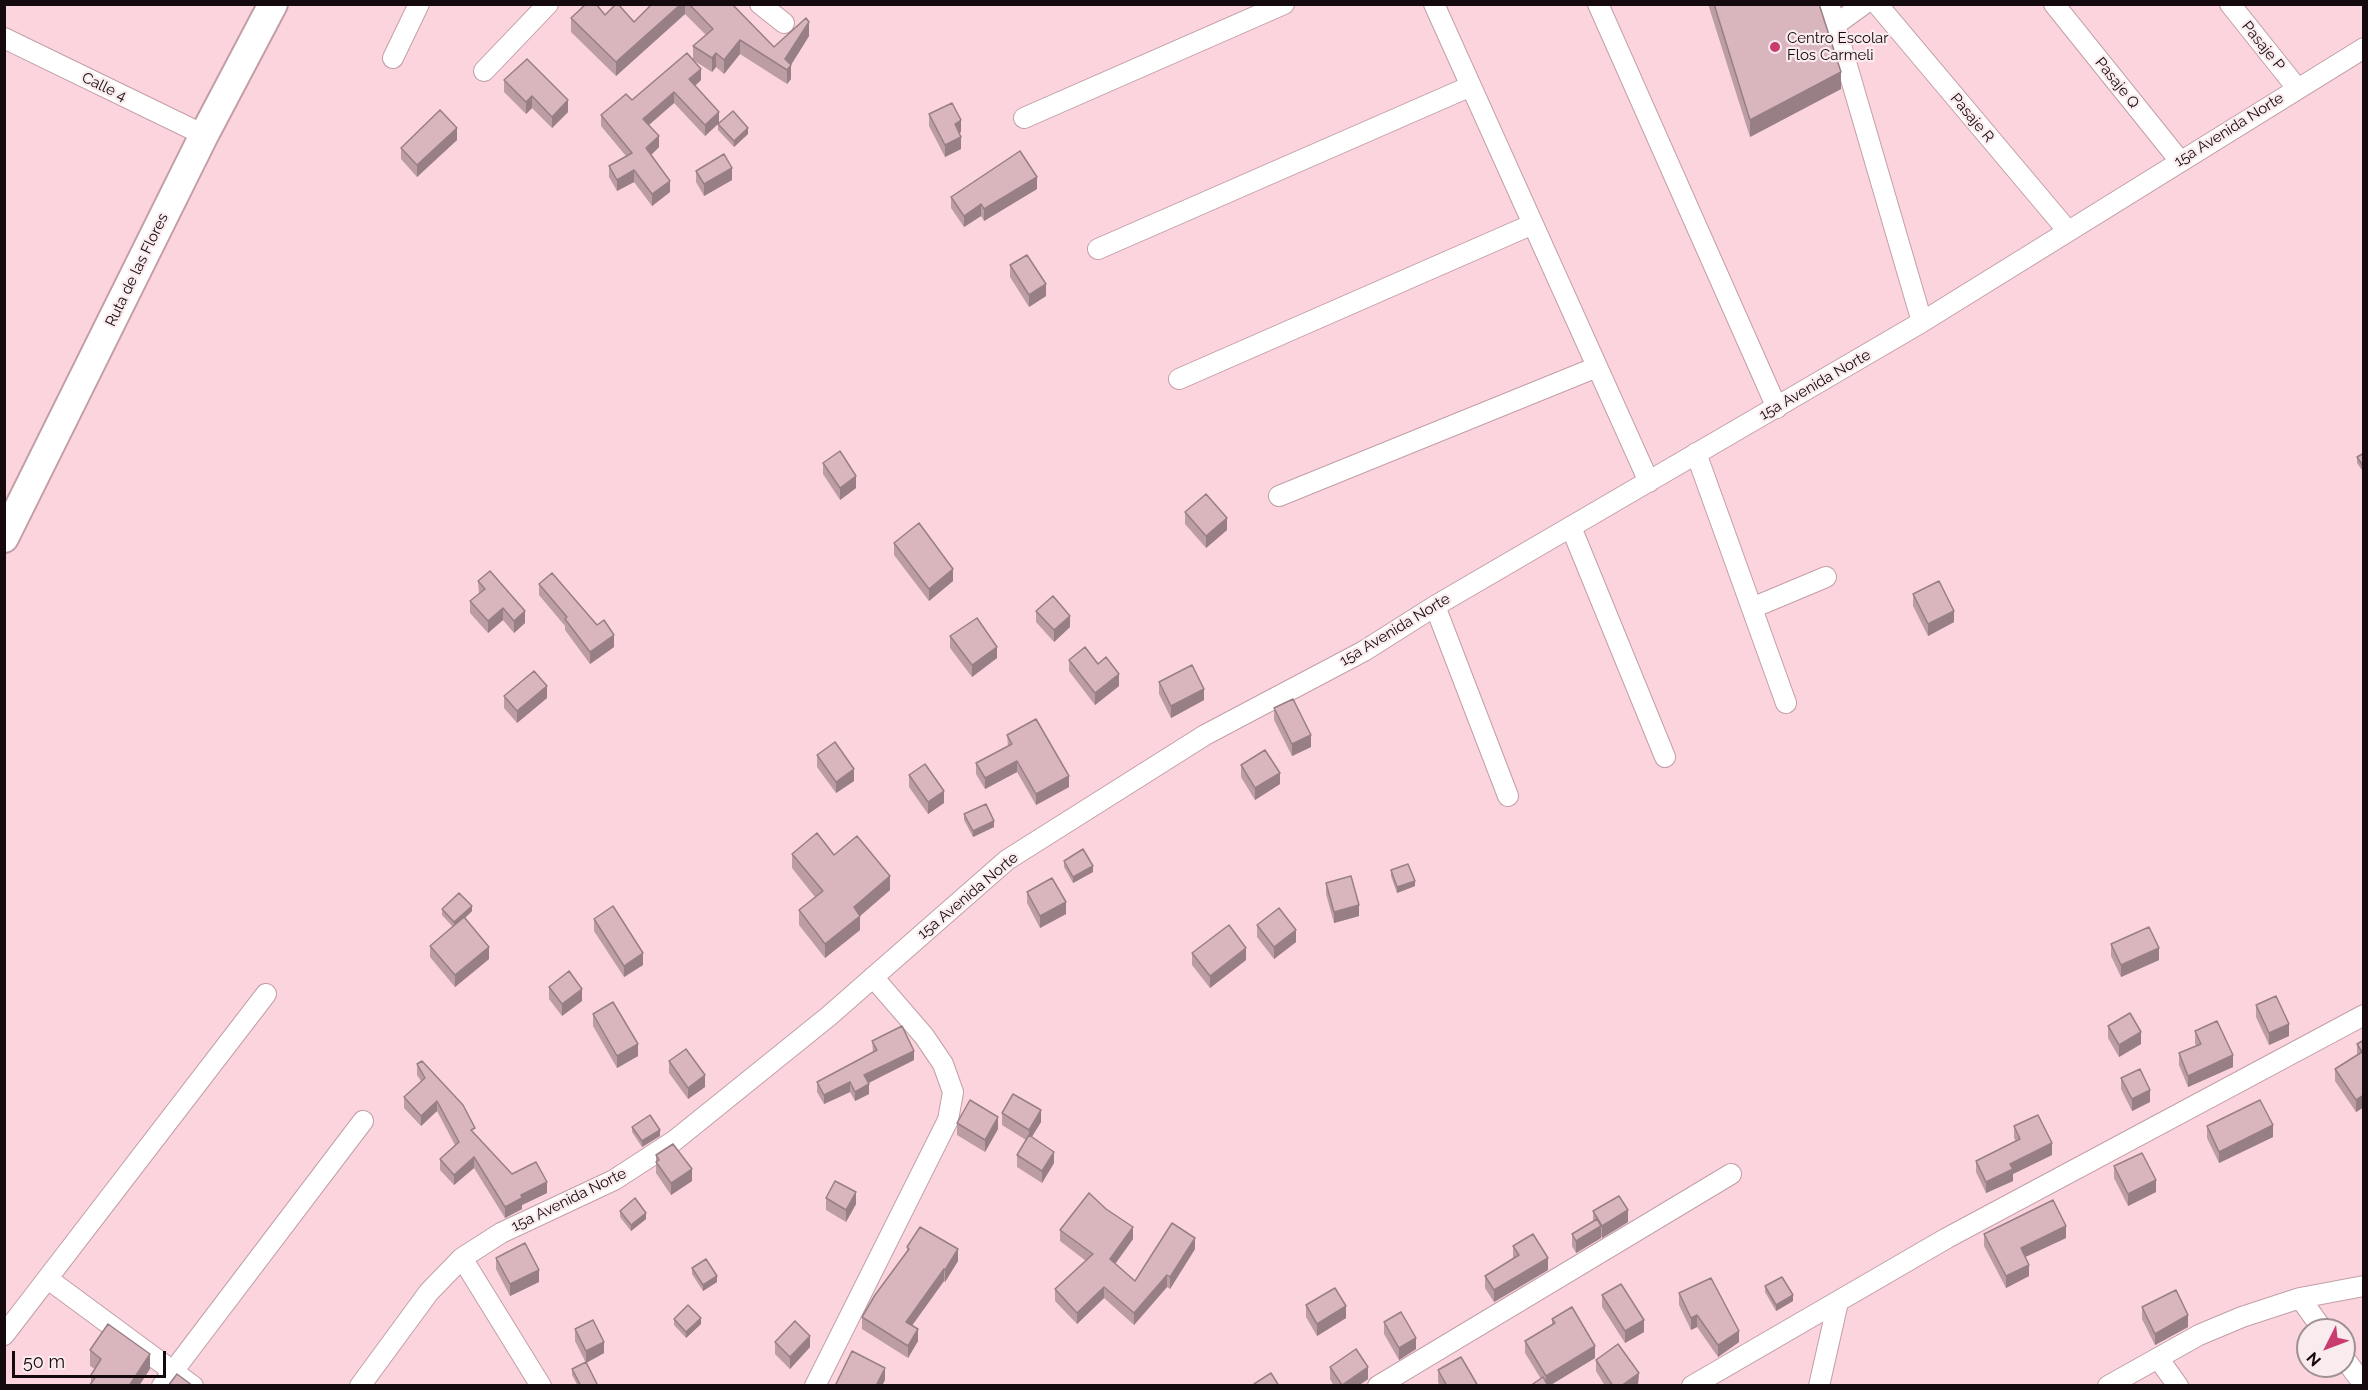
<!DOCTYPE html>
<style>
body{margin:0}
#map{position:relative;width:2368px;height:1390px;overflow:hidden;background:#faebee;font-family:Raleway,sans-serif}
canvas{display:block}
.frame{position:absolute;inset:0;border:6px solid #14090c;pointer-events:none}
.north{position:absolute;left:2296px;top:1318px;width:60px;height:60px;box-sizing:border-box;background:#faebee;border:2px solid #9e9194;border-radius:50%;rotate:228deg;font-size:16px;font-weight:700;line-height:24px;text-align:center;color:#14090c}
.north::after{content:'';display:block;margin:auto;width:21px;height:27px;background:#c83c6f;clip-path:polygon(50% 0,100% 100%,50% 72%,0 100%)}
.scale{position:absolute;left:12px;top:1351px;width:154px;height:27px;box-sizing:border-box;border:3px solid #14090c;border-top:0;padding-left:8px;font-size:18px;line-height:21px;white-space:nowrap;color:#14090c;-webkit-text-stroke:4px #faebee;paint-order:stroke}
</style>
<div id="map">
<canvas width="2368" height="1390"></canvas>
<div class="frame"></div>
<div class="north">N</div>
<div class="scale">50 m</div>
</div>
<script>
const g = document.querySelector('canvas').getContext('2d');
g.lineJoin = 'round';
function fill(path, color) { g.fillStyle = color; g.fill(path, 'evenodd'); }
const shape = rows => new Path2D(rows.map(r => 'M' + r).join(''));
function strokePath(path, color, width, dash) { g.strokeStyle = color; g.lineWidth = width; g.lineCap = dash ? 'butt' : 'round'; g.setLineDash(dash || []); g.stroke(path); }
function write(font, color, halo, rows, align = 'center') {
  g.font = font + ' Raleway,sans-serif'; g.lineWidth = 4.5; g.setLineDash([]); g.textBaseline = 'middle'; g.strokeStyle = halo; g.fillStyle = color; for (const [text, x, y, turn = 0] of rows) {
    g.save(); g.translate(x, y); g.rotate((+turn || 0) * Math.PI / 180); g.textAlign = isNaN(turn) ? turn : align; if (halo) g.strokeText(text, 0, 0); g.fillText(text, 0, 0); g.restore();
  }
}
fill(shape([
 [5,5,2363,5,2363,1385,5,1385],
 [2308,1330,2344,1330,2344,1366,2308,1366]
]), '#fcd4dd');
const street = shape([
 [760,4,784,23],
 [1434,4,1649,482],
 [1598,4,1777,408],
 [1829,4,1922,322],
 [1877,4,2068,231],
 [2054,4,2180,161],
 [2230,4,2297,88],
 [1835,25,1864,4],
 [4,38,204,135],
 [393,58,419,4],
 [484,71,548,4],
 [1024,118,1284,4],
 [1098,249,1471,86],
 [1179,379,1533,224],
 [1696,453,1786,703],
 [1279,496,1597,367],
 [1571,527,1665,757],
 [1435,606,1508,796],
 [1752,608,1826,577],
 [462,1258,541,1386],
 [48,1279,193,1386],
 [2300,1298,2323,1330],
 [4,1335,266,994],
 [2158,1358,2178,1386],
 [2344,1358,2364,1385],
 [162,1386,363,1121],
 [360,1386,429,1292,462,1258,501,1233,614,1180,674,1141,829,1016,1007,860,1205,735,1364,651,1435,606,1922,322,2364,48],
 [815,1386,948,1120,953,1092,943,1064,924,1036,873,977],
 [1378,1386,1731,1174],
 [1692,1386,1947,1238,2364,1015],
 [1819,1386,1838,1302],
 [2108,1386,2199,1335,2242,1317,2300,1298,2364,1286]
]);
const secondary = shape([
 [4,538,204,135,273,4]
]);
strokePath(street, '#c29fa7', 22);
strokePath(secondary, '#c29fa7', 32);
strokePath(street, '#fff', 20);
strokePath(secondary, '#fff', 28);
fill(shape([
 [652,4,732,4,774,47,809,36,791,65,791,79,787,84,740,54,724,74,716,67,712,72,693,60,693,46,706,35,685,14,616,76,571,32,571,18,605,15,634,22],
 [1708,4,1819,4,1841,89,1750,137],
 [504,80,568,112,552,128,532,108,526,114,504,92],
 [701,80,695,86,719,123,748,134,734,147,718,130,718,124,705,136,674,103,649,125,659,147,651,155,670,192,652,206,634,182,617,191,609,177,609,166,626,156,601,126,601,115,632,100],
 [929,114,961,132,959,133,961,149,945,157,929,126],
 [457,140,417,177,401,159,401,148],
 [696,171,732,180,704,196,696,182],
 [1037,189,984,221,981,216,964,227,951,208,951,197],
 [1010,265,1046,296,1029,307,1010,277],
 [2364,453,2364,473,2357,463,2357,457],
 [823,463,856,488,840,500,823,474],
 [1185,512,1227,530,1206,548,1185,524],
 [894,543,953,581,929,601,894,555],
 [478,581,525,623,514,633,503,620,488,633,470,613,470,601,479,594],
 [539,584,614,647,590,664,565,630,565,626,539,595],
 [1913,594,1954,622,1928,636,1913,606],
 [1036,611,1070,627,1054,642,1036,622],
 [950,636,997,658,972,677,950,648],
 [1069,660,1098,664,1119,686,1095,705,1069,671],
 [1159,682,1204,700,1171,718,1159,694],
 [504,696,547,698,517,723,504,708],
 [1274,708,1311,747,1292,756,1274,720],
 [1007,735,1069,787,1036,805,1017,772,985,789,976,774,976,763,1008,746],
 [817,755,854,781,836,793,817,767],
 [1241,765,1280,784,1255,800,1241,777],
 [909,775,944,803,928,814,909,787],
 [964,814,994,827,973,837,964,820],
 [792,854,834,855,890,890,860,916,860,930,825,958,799,925,799,910,815,897,792,868],
 [1064,861,1093,872,1073,883,1064,867],
 [1391,870,1415,886,1397,893,1391,876],
 [1326,883,1359,916,1334,923,1326,894],
 [1027,892,1066,914,1040,928,1027,903],
 [442,909,472,911,465,918,489,959,455,987,430,957,430,946,453,927,442,915],
 [594,919,643,965,624,977,594,931],
 [1257,925,1296,942,1274,959,1257,937],
 [2111,944,2159,960,2121,977,2111,956],
 [1192,953,1246,960,1210,988,1192,965],
 [549,987,582,1001,562,1016,549,999],
 [2256,1005,2289,1036,2269,1045,2256,1017],
 [593,1014,638,1056,617,1068,593,1026],
 [2108,1026,2141,1044,2119,1057,2108,1038],
 [2195,1031,2233,1067,2188,1087,2179,1065,2179,1053,2196,1046,2195,1043],
 [2364,1040,2364,1107,2356,1112,2335,1081,2335,1069,2357,1055,2357,1044],
 [872,1041,914,1060,869,1083,869,1094,855,1101,850,1092,824,1104,817,1092,817,1082,873,1052],
 [669,1061,705,1087,688,1099,669,1073],
 [417,1064,475,1135,512,1174,547,1193,522,1205,522,1209,505,1218,474,1168,454,1185,440,1170,440,1159,455,1145,437,1111,421,1126,404,1108,404,1097,421,1081,417,1075],
 [2121,1078,2150,1102,2132,1111,2121,1089],
 [1002,1113,1041,1122,1032,1137,1054,1163,1042,1183,1017,1167,1017,1155,1026,1140,1002,1125],
 [957,1123,998,1129,985,1152,957,1135],
 [2014,1126,2052,1155,2013,1174,2013,1181,1986,1193,1976,1172,1976,1161,2016,1141,2014,1138],
 [2207,1126,2273,1137,2219,1163,2207,1138],
 [632,1127,660,1136,642,1147,632,1132],
 [656,1155,692,1181,671,1195,656,1173],
 [2114,1166,2156,1192,2128,1206,2114,1178],
 [826,1198,856,1204,846,1222,826,1210],
 [620,1211,646,1219,631,1231,620,1217],
 [1593,1211,1628,1222,1602,1238,1601,1236,1601,1238,1576,1253,1572,1246,1572,1234,1593,1221],
 [1060,1230,1133,1239,1115,1264,1135,1281,1195,1249,1170,1289,1167,1287,1134,1325,1104,1298,1077,1324,1055,1301,1055,1289,1086,1261,1060,1241],
 [1984,1234,2066,1238,2025,1257,2029,1276,2006,1288,1984,1246],
 [1513,1246,1548,1270,1494,1302,1485,1288,1485,1276,1513,1259],
 [907,1247,958,1261,945,1282,944,1281,912,1325,918,1341,908,1358,862,1329,862,1317,907,1251],
 [496,1258,539,1282,510,1296,496,1269],
 [692,1268,717,1282,703,1291,692,1274],
 [1765,1286,1793,1301,1776,1311,1765,1292],
 [1679,1293,1739,1342,1718,1357,1697,1327,1691,1330,1679,1305],
 [1602,1295,1644,1332,1625,1343,1602,1307],
 [1306,1305,1346,1318,1317,1336,1306,1317],
 [2142,1307,2188,1327,2155,1345,2142,1319],
 [674,1319,701,1324,686,1338,674,1325],
 [1552,1319,1595,1358,1549,1386,1530,1386,1541,1379,1525,1353,1525,1341,1552,1325],
 [1384,1322,1416,1349,1399,1360,1384,1334],
 [575,1329,604,1353,586,1363,575,1341],
 [775,1342,810,1347,790,1369,775,1354],
 [90,1350,150,1369,91,1383,91,1375,95,1369,90,1366],
 [1596,1360,1639,1385,1605,1386,1596,1371],
 [1330,1367,1368,1379,1358,1386,1334,1386,1330,1379],
 [572,1369,598,1386,578,1386,572,1375],
 [1438,1370,1478,1386,1440,1386,1438,1382]
]), '#bb9da3');
fill(shape([
 [681,4,685,4,685,14,616,76,616,62],
 [809,22,809,36,789,68,791,65,791,79,787,84,787,70,785,59],
 [740,40,740,54,724,74,724,60],
 [716,53,716,67,712,72,712,58],
 [701,69,701,80,689,91,689,79],
 [1841,72,1841,89,1750,137,1750,120],
 [674,92,674,103,643,130,643,119],
 [532,96,532,108,526,114,526,102],
 [568,100,568,112,552,128,552,117],
 [719,112,719,123,705,136,705,125],
 [961,120,961,132,955,135,955,124],
 [457,128,457,140,417,177,417,165],
 [748,128,748,134,734,147,734,141],
 [659,136,659,147,646,160,646,148],
 [961,137,961,149,945,157,945,145],
 [732,168,732,180,704,196,704,184],
 [634,170,634,182,617,191,617,180],
 [1037,177,1037,189,984,221,984,209],
 [670,181,670,192,652,206,652,194],
 [981,204,981,216,964,227,964,216],
 [1046,284,1046,296,1029,307,1029,295],
 [856,476,856,488,840,500,840,488],
 [1227,518,1227,530,1206,548,1206,536],
 [953,569,953,581,929,601,929,589],
 [503,608,503,620,488,633,488,621],
 [525,611,525,623,514,633,514,621],
 [1954,611,1954,622,1928,636,1928,624],
 [1070,616,1070,627,1054,642,1054,630],
 [614,635,614,647,590,664,590,652],
 [997,647,997,658,972,677,972,665],
 [1119,674,1119,686,1095,705,1095,693],
 [547,686,547,698,517,723,517,711],
 [1204,689,1204,700,1171,718,1171,706],
 [1311,735,1311,747,1292,756,1292,744],
 [1017,761,1017,772,985,789,985,778],
 [854,769,854,781,836,793,836,782],
 [1280,773,1280,784,1255,800,1255,788],
 [1069,776,1069,787,1036,805,1036,794],
 [944,791,944,803,928,814,928,802],
 [994,821,994,827,973,837,973,831],
 [1093,866,1093,872,1073,883,1073,877],
 [890,876,890,890,860,916,860,930,825,958,825,944,854,907],
 [1415,881,1415,886,1397,893,1397,887],
 [1066,902,1066,914,1040,928,1040,916],
 [1359,905,1359,916,1334,923,1334,912],
 [472,906,472,911,454,928,454,922],
 [1296,930,1296,942,1274,959,1274,947],
 [489,947,489,959,455,987,455,975],
 [1246,948,1246,960,1210,988,1210,976],
 [2159,948,2159,960,2121,977,2121,965],
 [643,953,643,965,624,977,624,966],
 [582,989,582,1001,562,1016,562,1004],
 [2289,1024,2289,1036,2269,1045,2269,1033],
 [2141,1032,2141,1044,2119,1057,2119,1045],
 [638,1044,638,1056,617,1068,617,1056],
 [914,1051,914,1060,864,1085,864,1075],
 [2233,1055,2233,1067,2188,1087,2188,1076],
 [705,1075,705,1087,688,1099,688,1088],
 [850,1082,850,1092,824,1104,824,1095],
 [869,1084,869,1094,855,1101,855,1092],
 [2150,1090,2150,1102,2132,1111,2132,1099],
 [2364,1095,2364,1107,2356,1112,2356,1100],
 [437,1101,437,1111,421,1126,421,1116],
 [1041,1110,1041,1122,1029,1141,1029,1130],
 [998,1117,998,1129,985,1152,985,1140],
 [2273,1125,2273,1137,2219,1163,2219,1152],
 [660,1130,660,1136,642,1147,642,1141],
 [2052,1143,2052,1155,2013,1174,2013,1181,1986,1193,1986,1182,2010,1164],
 [1054,1152,1054,1163,1042,1183,1042,1171],
 [474,1157,474,1168,454,1185,454,1175],
 [692,1169,692,1181,671,1195,671,1183],
 [2156,1180,2156,1192,2128,1206,2128,1194],
 [547,1182,547,1193,522,1205,522,1209,505,1218,505,1207,521,1195],
 [856,1192,856,1204,846,1222,846,1210],
 [1628,1210,1628,1222,1602,1238,1602,1226],
 [646,1213,646,1219,631,1231,631,1225],
 [1601,1226,1601,1238,1576,1253,1576,1241],
 [2066,1226,2066,1238,2021,1259,2021,1248],
 [1133,1227,1133,1239,1110,1271,1110,1259],
 [1195,1238,1195,1249,1170,1289,1170,1277],
 [958,1249,958,1261,945,1282,945,1270],
 [1548,1258,1548,1270,1494,1302,1494,1290],
 [2029,1265,2029,1276,2006,1288,2006,1276],
 [944,1269,944,1281,906,1334,906,1322],
 [539,1270,539,1282,510,1296,510,1284],
 [1167,1275,1167,1287,1134,1325,1134,1313],
 [717,1276,717,1282,703,1291,703,1285],
 [1104,1287,1104,1298,1077,1324,1077,1313],
 [1793,1295,1793,1301,1776,1311,1776,1305],
 [1346,1306,1346,1318,1317,1336,1317,1324],
 [1697,1315,1697,1327,1691,1330,1691,1318],
 [2188,1315,2188,1327,2155,1345,2155,1334],
 [701,1318,701,1324,686,1338,686,1332],
 [1644,1320,1644,1332,1625,1343,1625,1331],
 [918,1329,918,1341,908,1358,908,1346],
 [1739,1331,1739,1342,1718,1357,1718,1345],
 [810,1336,810,1347,790,1369,790,1357],
 [1416,1338,1416,1349,1399,1360,1399,1348],
 [604,1342,604,1353,586,1363,586,1351],
 [1595,1346,1595,1358,1549,1386,1546,1386,1546,1376],
 [150,1354,150,1369,139,1386,129,1386],
 [1368,1367,1368,1379,1358,1386,1342,1386],
 [885,1368,885,1380,882,1386,876,1386],
 [1639,1373,1638,1386,1621,1386]
]), '#987f85');
const building = shape([
 [586,4,596,4,605,15,616,4,618,4,634,22,652,4,681,4,616,62,571,18,586,4],
 [689,4,732,4,774,47,806,18,809,22,785,59,791,65,787,70,740,40,724,60,716,53,712,58,693,46,713,29,689,4],
 [1714,4,1819,4,1841,72,1750,120,1714,4],
 [687,53,701,69,689,79,719,112,705,125,674,92,643,119,659,136,646,148,670,181,652,194,634,170,617,180,609,166,632,153,601,115,626,94,632,100,687,53],
 [527,59,568,100,552,117,532,96,526,102,504,80,527,59],
 [952,103,961,120,955,124,961,137,945,145,929,114,952,103],
 [440,110,457,128,417,165,401,148,440,110],
 [733,111,748,128,734,141,718,124,733,111],
 [1020,151,1037,177,984,209,981,204,964,216,951,197,1020,151],
 [724,154,732,168,704,184,696,171,724,154],
 [1027,255,1046,284,1029,295,1010,265,1027,255],
 [840,451,856,476,840,488,823,463,840,451],
 [2364,453,2364,467,2357,457,2364,453],
 [1206,494,1227,518,1206,536,1185,512,1206,494],
 [919,523,953,569,929,589,894,543,919,523],
 [490,571,525,611,514,621,503,608,488,621,470,601,485,589,478,581,490,571],
 [552,573,597,625,604,620,614,635,590,652,565,619,567,617,539,584,552,573],
 [1939,581,1954,611,1928,624,1913,594,1939,581],
 [1053,596,1070,616,1054,630,1036,611,1053,596],
 [977,618,997,647,972,665,950,636,977,618],
 [1085,647,1098,664,1106,657,1119,674,1095,693,1069,660,1085,647],
 [1192,665,1204,689,1171,706,1159,682,1192,665],
 [534,671,547,686,517,711,504,696,534,671],
 [1293,699,1311,735,1292,744,1274,708,1293,699],
 [1036,719,1069,776,1036,794,1017,761,985,778,976,763,1012,744,1007,735,1036,719],
 [835,742,854,769,836,782,817,755,835,742],
 [1265,750,1280,773,1255,788,1241,765,1265,750],
 [925,764,944,791,928,802,909,775,925,764],
 [986,804,994,821,973,831,964,814,986,804],
 [817,833,834,855,857,836,890,876,854,907,860,916,825,944,799,910,823,891,792,854,817,833],
 [1083,849,1093,866,1073,877,1064,861,1083,849],
 [1408,864,1415,881,1397,887,1391,870,1408,864],
 [1351,876,1359,905,1334,912,1326,883,1351,876],
 [1052,878,1066,902,1040,916,1027,892,1052,878],
 [459,893,472,906,454,922,442,909,459,893],
 [613,906,643,953,624,966,594,919,613,906],
 [1279,908,1296,930,1274,947,1257,925,1279,908],
 [464,917,489,947,455,975,430,946,464,917],
 [1229,925,1246,948,1210,976,1192,953,1229,925],
 [2149,927,2159,948,2121,965,2111,944,2149,927],
 [569,971,582,989,562,1004,549,987,569,971],
 [2276,996,2289,1024,2269,1033,2256,1005,2276,996],
 [613,1002,638,1044,617,1056,593,1014,613,1002],
 [2130,1013,2141,1032,2119,1045,2108,1026,2130,1013],
 [2217,1021,2233,1055,2188,1076,2179,1053,2201,1044,2195,1031,2217,1021],
 [902,1026,914,1051,864,1075,869,1084,855,1092,850,1082,824,1095,817,1082,877,1050,872,1041,902,1026],
 [2364,1040,2364,1095,2356,1100,2335,1069,2362,1052,2357,1044,2364,1040],
 [686,1049,705,1075,688,1088,669,1061,686,1049],
 [422,1061,463,1105,475,1128,471,1130,512,1174,536,1162,547,1182,521,1195,522,1198,505,1207,474,1157,454,1175,440,1159,459,1142,437,1101,421,1116,404,1097,425,1078,417,1064,422,1061],
 [2140,1069,2150,1090,2132,1099,2121,1078,2140,1069],
 [1013,1094,1041,1110,1029,1130,1002,1113,1013,1094],
 [970,1100,998,1117,985,1140,957,1123,970,1100],
 [2260,1100,2273,1125,2219,1152,2207,1126,2260,1100],
 [650,1115,660,1130,642,1141,632,1127,650,1115],
 [2038,1115,2052,1143,2010,1164,2013,1169,1986,1182,1976,1161,2020,1139,2014,1126,2038,1115],
 [1029,1135,1054,1152,1042,1171,1017,1155,1029,1135],
 [673,1144,692,1169,671,1183,656,1162,659,1160,656,1155,673,1144],
 [2142,1153,2156,1180,2128,1194,2114,1166,2142,1153],
 [835,1181,856,1192,846,1210,826,1198,835,1181],
 [1089,1193,1106,1209,1133,1227,1110,1259,1135,1281,1172,1223,1195,1238,1170,1277,1167,1275,1134,1313,1104,1287,1077,1313,1055,1289,1093,1254,1060,1230,1089,1193],
 [1619,1196,1628,1210,1602,1226,1593,1211,1619,1196],
 [635,1198,646,1213,631,1225,620,1211,635,1198],
 [2053,1200,2066,1226,2021,1248,2029,1265,2006,1276,1984,1234,2053,1200],
 [1597,1219,1601,1226,1576,1241,1572,1234,1597,1219],
 [920,1227,958,1249,945,1270,944,1269,906,1322,918,1329,908,1346,862,1317,875,1295,909,1249,907,1247,920,1227],
 [1533,1234,1548,1258,1494,1290,1485,1276,1519,1255,1513,1246,1533,1234],
 [525,1243,539,1270,510,1284,496,1258,525,1243],
 [706,1259,717,1276,703,1285,692,1268,706,1259],
 [1782,1277,1793,1295,1776,1305,1765,1286,1782,1277],
 [1711,1278,1739,1331,1718,1345,1697,1315,1691,1318,1679,1293,1711,1278],
 [1621,1284,1644,1320,1625,1331,1602,1295,1621,1284],
 [1335,1288,1346,1306,1317,1324,1306,1305,1335,1288],
 [2176,1290,2188,1315,2155,1334,2142,1307,2176,1290],
 [688,1305,701,1318,686,1332,674,1319,688,1305],
 [1572,1307,1595,1346,1546,1376,1525,1341,1555,1323,1552,1319,1572,1307],
 [1401,1312,1416,1338,1399,1348,1384,1322,1401,1312],
 [593,1320,604,1342,586,1351,575,1329,593,1320],
 [795,1321,810,1336,790,1357,775,1342,795,1321],
 [108,1324,150,1354,129,1386,89,1386,95,1378,91,1375,101,1359,90,1350,108,1324],
 [1618,1344,1639,1373,1621,1386,1613,1386,1596,1360,1618,1344],
 [1356,1349,1368,1367,1342,1385,1330,1367,1356,1349],
 [852,1351,885,1368,876,1386,835,1386,852,1351],
 [1461,1357,1478,1386,1447,1386,1438,1370,1461,1357],
 [586,1362,598,1386,581,1386,572,1369,586,1362],
 [1271,1373,1279,1386,1255,1386,1254,1384,1271,1373],
 [177,1374,193,1386,168,1386,177,1374],
 [1543,1377,1548,1386,1530,1386,1543,1377]
]);
fill(building, '#d9b6be');
strokePath(building, '#987f85', 1.5);
for (const [x, y, r, color] of [
 [1775,47,6,"#c83c6f"]
]) { const dot = new Path2D(); dot.arc(x, y, r, 0, 2 * Math.PI); g.fillStyle = color; g.fill(dot); strokePath(dot, '#faebee', 2); }
write('15px', '#14090c', '#faebee', [
 ["Centro Escolar",1787,38],
 ["Flos Carmeli",1787,55]
], 'left');
write('15px', '#14090c', '#faebee', [
 ["Pasaje P",2263,46,51],
 ["Pasaje Q",2117,83,51],
 ["Calle 4",104,87,26],
 ["Pasaje R",1972,118,50],
 ["15a Avenida Norte",2229,130,-32],
 ["Ruta de las Flores",137,270,-64],
 ["15a Avenida Norte",1815,385,-30],
 ["15a Avenida Norte",1395,630,-31],
 ["15a Avenida Norte",968,896,-40],
 ["15a Avenida Norte",569,1200,-26]
]);
</script>
